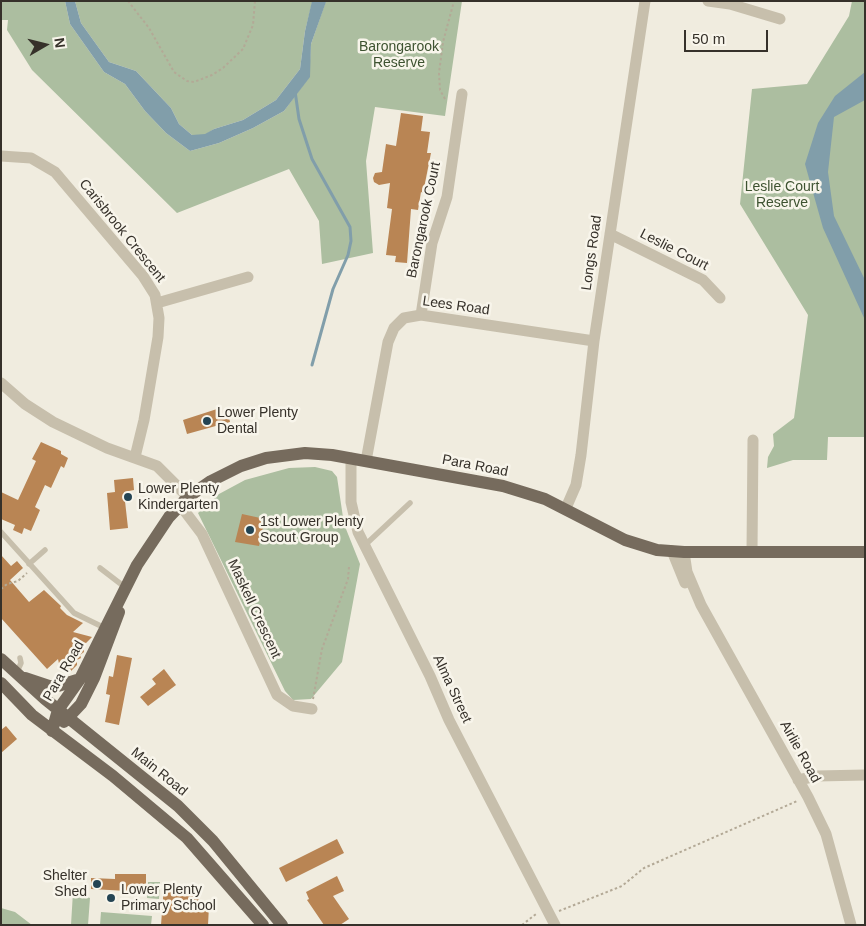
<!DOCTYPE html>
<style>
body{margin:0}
#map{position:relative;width:866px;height:926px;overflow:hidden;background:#f0ecdf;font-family:Arial,sans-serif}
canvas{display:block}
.frame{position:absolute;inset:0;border:2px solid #36312a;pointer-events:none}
.north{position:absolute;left:20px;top:20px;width:50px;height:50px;-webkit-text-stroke:4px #f8f5eb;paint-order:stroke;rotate:82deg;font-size:14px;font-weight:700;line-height:20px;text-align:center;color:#36312a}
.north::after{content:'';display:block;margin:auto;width:18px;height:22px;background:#36312a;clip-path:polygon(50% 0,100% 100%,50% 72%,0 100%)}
.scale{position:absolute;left:684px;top:30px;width:84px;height:22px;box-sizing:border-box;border:2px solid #36312a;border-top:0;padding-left:6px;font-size:15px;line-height:18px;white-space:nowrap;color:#36312a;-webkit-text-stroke:4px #f8f5eb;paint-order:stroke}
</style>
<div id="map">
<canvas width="866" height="926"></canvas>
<div class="frame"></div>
<div class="north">N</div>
<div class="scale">50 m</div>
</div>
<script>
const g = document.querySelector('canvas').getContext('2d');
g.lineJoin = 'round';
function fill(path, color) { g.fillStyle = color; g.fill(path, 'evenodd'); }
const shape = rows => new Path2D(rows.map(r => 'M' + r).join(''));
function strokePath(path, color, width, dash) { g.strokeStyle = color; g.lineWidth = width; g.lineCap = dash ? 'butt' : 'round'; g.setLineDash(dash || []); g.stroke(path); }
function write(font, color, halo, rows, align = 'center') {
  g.font = font + ' Arial,sans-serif'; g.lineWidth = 5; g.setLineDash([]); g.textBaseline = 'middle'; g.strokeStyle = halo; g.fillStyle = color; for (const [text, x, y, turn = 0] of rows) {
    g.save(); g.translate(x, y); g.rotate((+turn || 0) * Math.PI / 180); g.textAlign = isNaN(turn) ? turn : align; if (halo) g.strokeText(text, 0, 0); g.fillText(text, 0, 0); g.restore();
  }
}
fill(shape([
 [1,1,65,1,70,24,104,72,125,84,145,111,166,133,190,151,219,143,253,128,284,111,309,77,311,44,326,1,462,1,445,116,375,107,366,161,373,253,322,264,319,221,289,169,177,213,32,70,7,30,8,20,1,20],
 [75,1,312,1,312,3,305,31,300,69,276,100,243,120,214,129,205,135,192,135,179,124,171,108,136,71,109,62,81,23],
 [852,1,865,1,865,437,828,437,827,460,793,460,767,468,768,457,774,446,773,434,794,418,808,315,740,204,752,89,807,84,849,16],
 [315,467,332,471,337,477,344,524,360,564,342,662,311,699,293,700,285,691,198,513,219,494,245,480,289,468],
 [148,882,160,882,159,899,147,898],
 [73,892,90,898,88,925,71,925],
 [1,908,15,912,32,925,1,925],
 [101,912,152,916,151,925,100,925]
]), '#acbea0');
fill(shape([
 [65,1,75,1,81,23,109,62,136,71,171,108,179,124,192,135,205,134,214,129,243,120,276,100,300,69,305,31,312,1,326,2,311,44,310,77,284,111,253,128,219,143,190,151,166,133,145,111,125,84,104,72,70,24],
 [865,72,865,100,834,117,828,172,834,216,865,280,865,320,823,228,805,164,818,123,835,96]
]), '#819eaa');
strokePath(shape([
 [295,91,299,119,312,159,350,227,351,241,348,255,333,289,312,365]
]), '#819eaa', 3);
fill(shape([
 [401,113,423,116,421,131,430,132,427,153,431,153,423,193,421,192,418,210,411,209,407,263,395,262,396,256,386,255,392,209,387,208,390,183,379,185,374,182,373,178,375,173,382,172,386,144,396,146],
 [217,409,219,415,228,413,230,422,187,434,183,420],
 [41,442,61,451,61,454,68,458,64,468,61,466,51,488,45,485,35,507,40,510,31,531,24,528,22,534,13,530,15,525,1,519,1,492,18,500,36,461,32,459],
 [133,478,134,490,124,492,128,528,110,530,107,493,115,492,114,480],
 [242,514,265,519,259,546,235,542],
 [1,555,11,566,17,561,23,568,10,580,29,602,44,590,61,606,60,608,67,615,83,623,73,632,92,637,83,646,84,652,80,655,81,658,77,660,77,665,70,672,60,668,58,659,47,669,1,618],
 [117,655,132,658,119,725,105,722,110,695,106,694,109,676,113,677],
 [164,669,176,685,148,706,140,697,156,684,152,679],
 [6,726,17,739,1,753,1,730],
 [337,839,344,853,286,882,279,868],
 [115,874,146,874,146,892,91,889,91,878,115,879],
 [337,876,344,891,333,896,349,919,340,925,324,925,307,900,309,899,306,892],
 [164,885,199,888,198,905,209,906,208,925,161,925]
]), '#b98554');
strokePath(shape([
 [128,1,149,28,174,72,187,81,194,82,212,75,223,68,243,49,253,25,255,1],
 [445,99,440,90,439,73,443,42,454,1],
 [1,589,7,584,18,581,27,573],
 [313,699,322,649,348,579,349,567],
 [559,911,622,886,644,868,797,801],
 [522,925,536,914]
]), '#b3a996', 2, [2.5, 2.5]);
strokePath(shape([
 [1,532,74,613,107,629],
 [364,546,410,503],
 [29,564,45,550],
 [100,568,126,588],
 [16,674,21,663,20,658]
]), '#c7bfac', 5.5);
strokePath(shape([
 [708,1,730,4,780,19],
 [1,156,31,158,55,172,143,276,155,295,159,318,158,337,144,420,135,457],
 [610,234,703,280,720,298],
 [157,303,248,277],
 [421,315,432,243,447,197,462,94],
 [1,383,25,404,53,422,107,448,157,466,188,497],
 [351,458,351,502,358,532,430,676,449,720,555,925],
 [366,461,388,342,394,328,404,318,421,315,594,341],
 [180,505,202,534,277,695,293,706,312,709],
 [566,508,576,485,581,455,594,341,645,1],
 [672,551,685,583],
 [752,551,753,440],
 [684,552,687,572,701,605,808,797,826,834,851,925],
 [798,780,817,776,865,775]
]), '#c7bfac', 11);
strokePath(shape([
 [1,659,45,699,178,806,213,841,282,925],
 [25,678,49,686,58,686,80,679],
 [1,683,32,715,113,776,187,838,263,925],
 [64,722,81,704,94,678,119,612],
 [52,731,58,710,80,679,137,565,169,517,188,497,211,481,241,466,266,458,305,453,332,455,503,486,545,499,625,540,657,550,684,552,865,552]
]), '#766b5d', 12);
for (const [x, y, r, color] of [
 [207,421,5,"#244453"],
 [128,497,5,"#244453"],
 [250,530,5,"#244453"],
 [97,884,5,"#244453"],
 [111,898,5,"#244453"]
]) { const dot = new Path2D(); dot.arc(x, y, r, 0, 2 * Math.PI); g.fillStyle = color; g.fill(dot); strokePath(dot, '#f8f5eb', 2); }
write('14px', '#3d5230', '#f8f5eb', [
 ["Barongarook",399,47],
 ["Reserve",399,63],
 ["Leslie Court",782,187],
 ["Reserve",782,203]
]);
write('14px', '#36312a', '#f8f5eb', [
 ["Barongarook Court",424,220,-78],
 ["Carisbrook Crescent",122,231,51],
 ["Leslie Court",674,250,27],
 ["Longs Road",592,253,-82],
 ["Lees Road",456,306,8],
 ["Para Road",475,466,11],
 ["Maskell Crescent",254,609,65],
 ["Para Road",64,671,-60],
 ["Alma Street",452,689,65],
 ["Airlie Road",800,752,61],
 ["Main Road",159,772,39]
]);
write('14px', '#36312a', '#f8f5eb', [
 ["Lower Plenty",217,413],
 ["Dental",217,429],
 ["Lower Plenty",138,489],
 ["Kindergarten",138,505],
 ["1st Lower Plenty",260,522],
 ["Scout Group",260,538],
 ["Shelter",87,876,"right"],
 ["Shed",87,892,"right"],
 ["Lower Plenty",121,890],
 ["Primary School",121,906]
], 'left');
</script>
